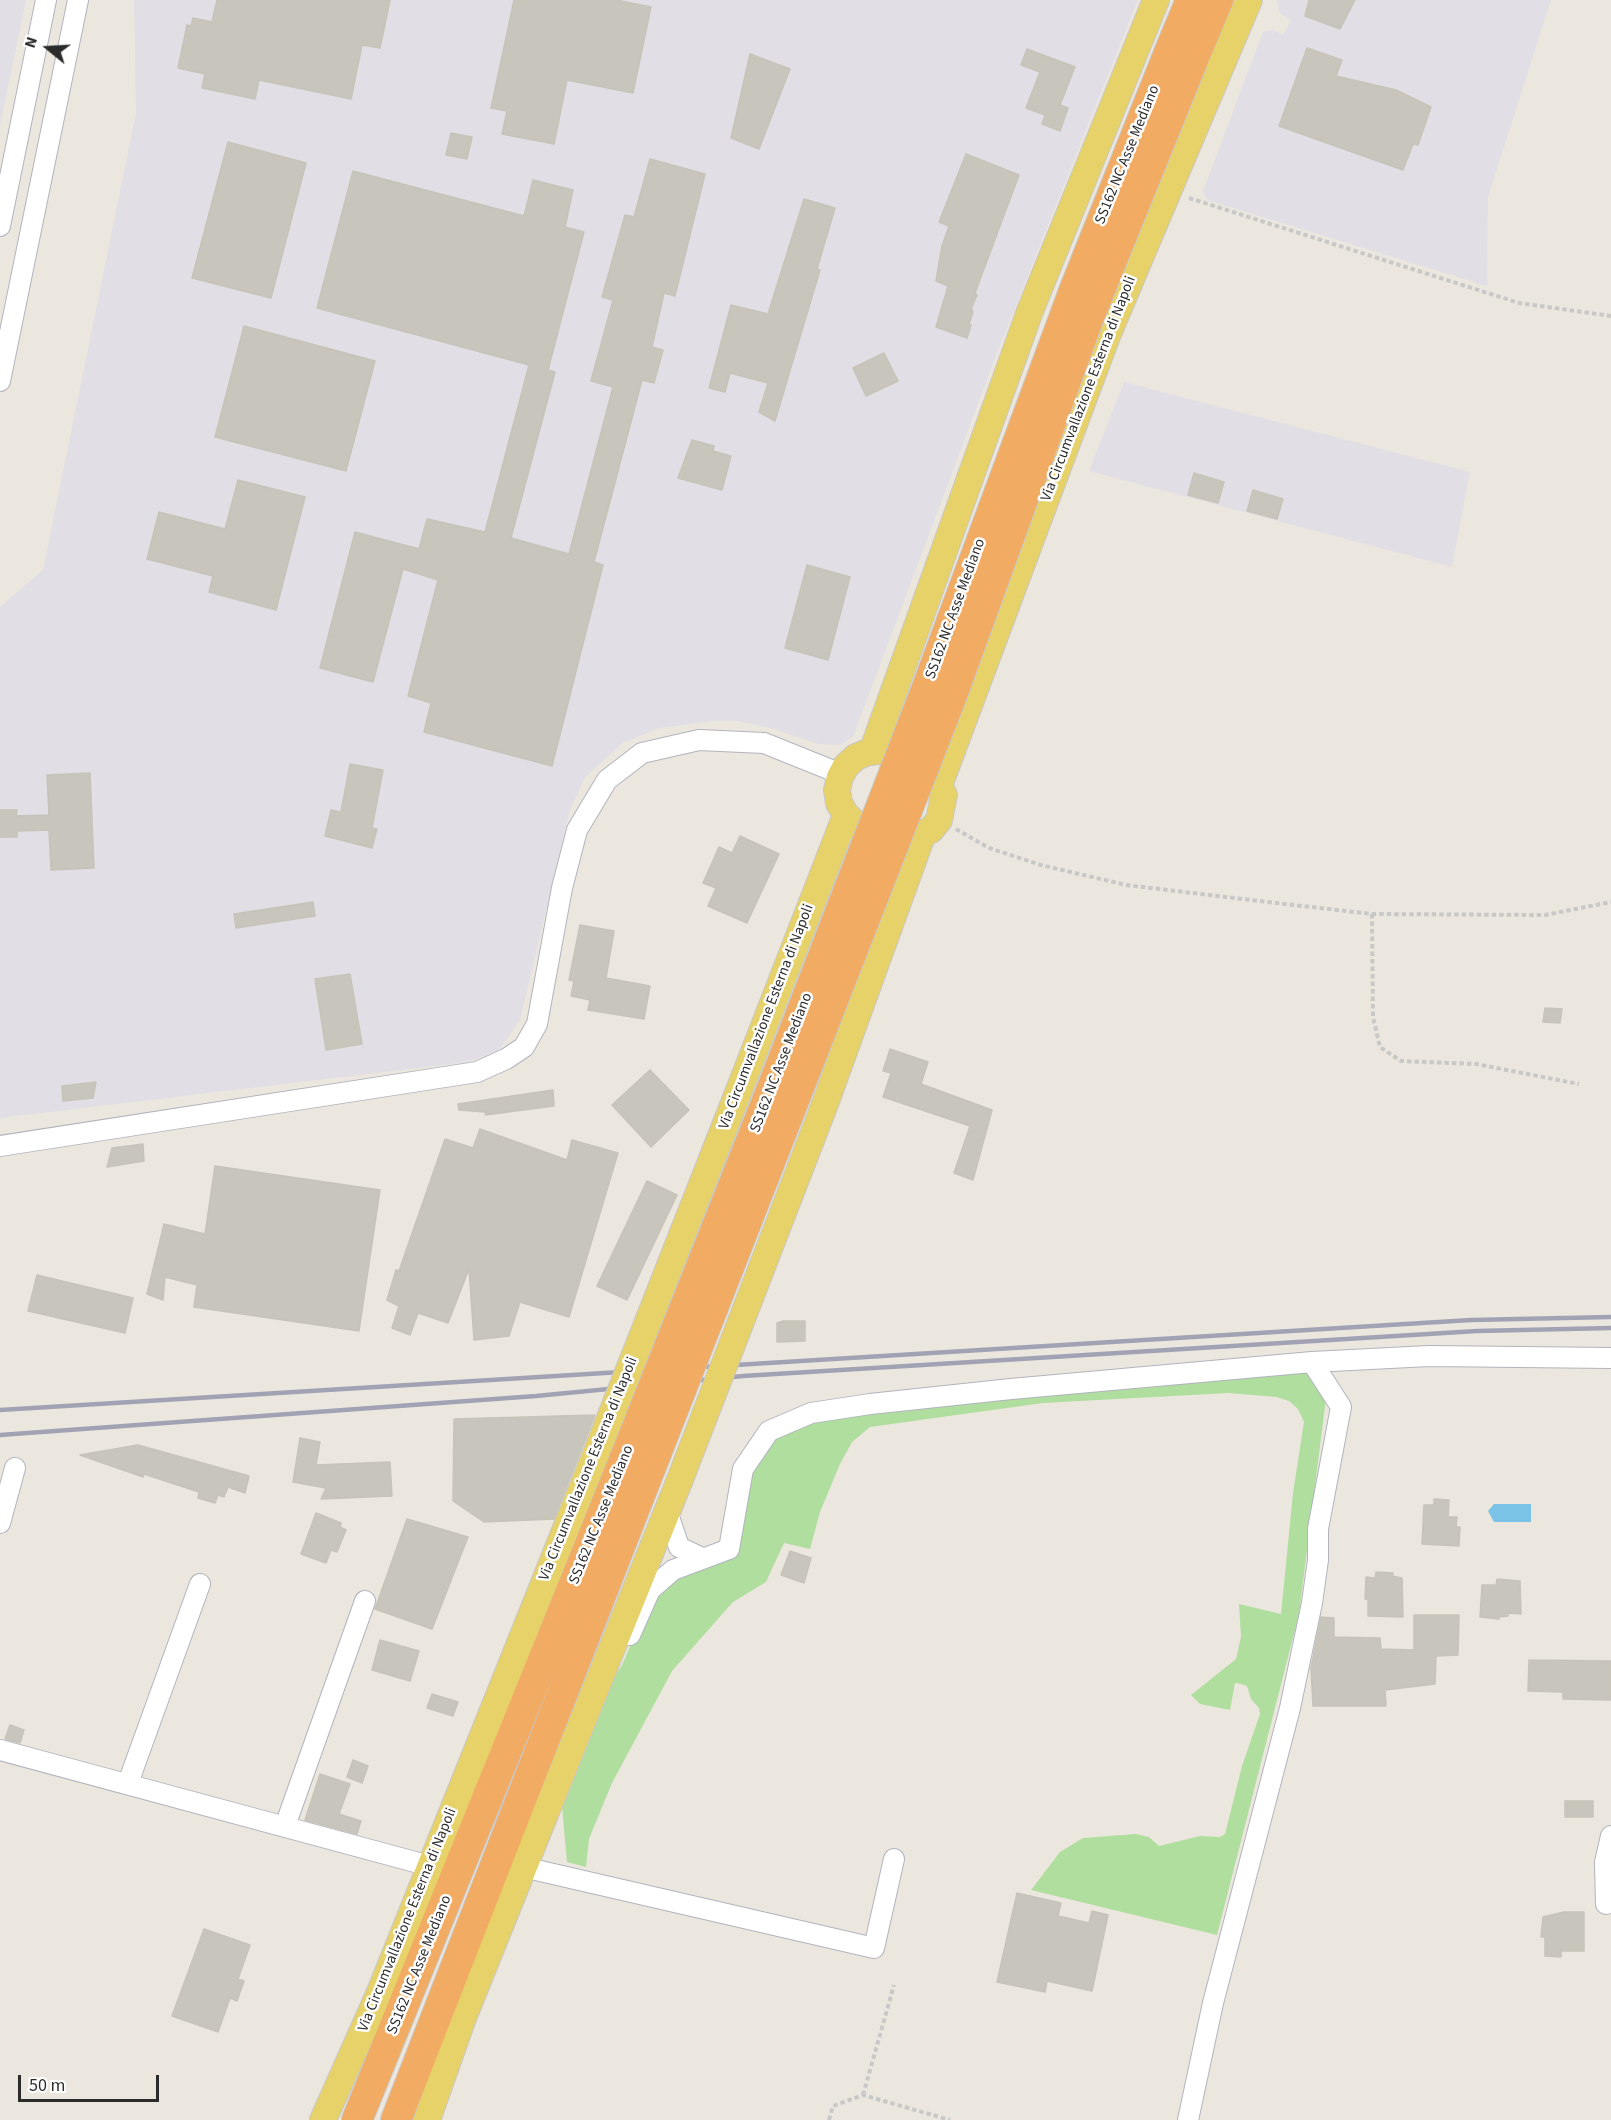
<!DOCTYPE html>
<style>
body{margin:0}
#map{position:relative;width:1611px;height:2120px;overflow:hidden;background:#ece7de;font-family:"Source Sans 3",sans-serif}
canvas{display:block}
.north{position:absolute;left:18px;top:18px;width:60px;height:60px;-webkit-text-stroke:4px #fff;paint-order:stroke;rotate:288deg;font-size:16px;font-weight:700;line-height:24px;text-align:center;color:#2b2b2b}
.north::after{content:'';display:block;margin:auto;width:21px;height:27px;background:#2b2b2b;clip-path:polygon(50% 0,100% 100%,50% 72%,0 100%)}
.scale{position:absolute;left:18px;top:2075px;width:141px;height:27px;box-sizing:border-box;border:3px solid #2b2b2b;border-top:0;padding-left:8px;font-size:18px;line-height:21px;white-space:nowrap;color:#2b2b2b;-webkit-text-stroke:4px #fff;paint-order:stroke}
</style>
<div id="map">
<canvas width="1611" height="2120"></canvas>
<div class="north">N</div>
<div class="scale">50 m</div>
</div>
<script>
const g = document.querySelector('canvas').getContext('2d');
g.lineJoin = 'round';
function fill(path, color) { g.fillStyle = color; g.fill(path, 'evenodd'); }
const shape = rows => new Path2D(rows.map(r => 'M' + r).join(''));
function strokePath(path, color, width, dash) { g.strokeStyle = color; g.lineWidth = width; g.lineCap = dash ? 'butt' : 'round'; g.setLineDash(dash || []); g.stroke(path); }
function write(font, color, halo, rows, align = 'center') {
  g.font = font + ' "Source Sans 3",sans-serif'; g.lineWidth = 5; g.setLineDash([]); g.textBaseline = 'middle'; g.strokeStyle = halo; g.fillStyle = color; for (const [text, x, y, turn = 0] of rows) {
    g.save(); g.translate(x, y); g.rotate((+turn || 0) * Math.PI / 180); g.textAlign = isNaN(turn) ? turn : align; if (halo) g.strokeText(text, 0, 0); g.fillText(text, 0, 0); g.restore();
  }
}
fill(shape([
 [0,0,26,0,0,126],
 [134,0,1138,0,997,353,853,737,840,745,819,744,771,728,737,721,714,721,659,728,623,743,585,777,569,813,520,1020,499,1050,468,1062,0,1118,0,607,43,570,136,113],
 [1277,0,1551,0,1488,197,1487,286,1207,200,1203,191,1263,32,1272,30,1283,35,1291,20,1279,13],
 [1124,382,1470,472,1452,567,1089,471]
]), '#e1dee5');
fill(shape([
 [1306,1369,1326,1398,1299,1614,1217,1935,1031,1890,1060,1852,1083,1838,1136,1834,1149,1837,1159,1846,1200,1836,1220,1837,1225,1834,1242,1766,1260,1714,1259,1708,1251,1699,1247,1686,1241,1684,1235,1683,1230,1710,1200,1704,1191,1695,1236,1659,1241,1637,1239,1604,1281,1614,1293,1493,1304,1422,1298,1409,1289,1401,1276,1397,1229,1393,1043,1403,870,1427,852,1442,840,1464,820,1512,810,1549,784,1543,766,1582,733,1602,672,1671,612,1783,589,1839,586,1867,567,1862,561,1795,600,1700,622,1665,650,1599,685,1570,716,1563,746,1483,763,1447,783,1433,807,1421,933,1399]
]), '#b0de9f');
fill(shape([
 [1494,1504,1531,1504,1531,1522,1494,1522,1488,1511]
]), '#7ac2e6');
const building = shape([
 [217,0,390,0,380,48,362,45,351,99,259,80,255,99,202,88,205,74,178,68,187,25,191,26,193,18,212,22,217,0],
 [514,0,616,0,651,7,633,93,567,80,554,144,502,134,507,111,491,108,514,0],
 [1309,0,1355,0,1340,29,1305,16,1309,0],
 [1307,48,1342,60,1336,76,1396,90,1431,107,1418,145,1413,144,1403,170,1279,126,1307,48],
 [1027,49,1075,67,1060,105,1068,108,1060,131,1042,124,1045,115,1026,108,1040,72,1021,65,1027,49],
 [750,54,790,69,759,149,731,138,750,54],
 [451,133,472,137,467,159,446,155,451,133],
 [228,142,306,163,271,298,192,278,228,142],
 [966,154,1019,175,975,293,977,295,971,309,973,312,969,324,971,325,967,338,936,327,948,286,936,281,942,246,949,226,939,222,966,154],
 [650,159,705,174,675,296,664,293,652,347,663,350,654,383,642,380,594,562,603,565,552,766,424,732,431,703,408,696,438,580,403,569,373,682,320,668,355,532,419,549,427,519,485,532,529,365,317,308,353,171,524,216,533,180,573,190,565,227,584,232,548,370,555,372,511,538,569,554,613,387,591,381,613,300,602,297,625,215,634,217,650,159],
 [804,199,835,208,817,269,820,270,775,421,759,412,768,383,730,373,725,392,709,388,731,305,768,314,804,199],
 [244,326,375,361,346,471,215,437,244,326],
 [884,353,898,381,866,396,853,368,884,353],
 [692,440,714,446,713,451,731,456,722,490,678,478,692,440],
 [1194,473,1224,482,1218,503,1188,495,1194,473],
 [238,480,305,497,276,610,209,592,213,576,147,559,159,512,225,529,238,480],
 [1253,490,1283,499,1277,519,1247,511,1253,490],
 [807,565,850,577,828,660,785,648,807,565],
 [350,764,383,770,372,828,377,829,372,848,325,836,331,810,341,812,350,764],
 [90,773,94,868,51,870,49,830,17,831,17,837,0,837,0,810,17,810,16,816,49,815,47,775,90,773],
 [740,836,779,854,747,923,708,906,716,888,703,883,719,847,732,853,740,836],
 [313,902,315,916,236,928,234,914,313,902],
 [580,925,614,931,606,978,650,986,644,1019,588,1010,590,1000,571,996,574,981,569,980,580,925],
 [350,974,362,1044,326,1050,315,979,350,974],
 [1545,1008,1562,1009,1560,1023,1543,1022,1545,1008],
 [890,1049,928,1062,921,1084,992,1110,973,1180,954,1173,970,1126,883,1097,891,1073,883,1071,890,1049],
 [650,1070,689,1110,651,1147,612,1105,650,1070],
 [96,1082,93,1098,63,1101,62,1086,96,1082],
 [553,1090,554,1106,485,1115,486,1112,459,1110,458,1104,553,1090],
 [480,1129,567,1160,572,1140,618,1153,569,1317,520,1302,509,1336,474,1340,469,1269,448,1323,418,1313,410,1335,392,1328,399,1306,387,1300,396,1270,399,1271,445,1139,473,1148,480,1129],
 [143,1144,144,1161,107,1167,112,1148,143,1144],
 [215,1166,380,1190,359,1331,194,1307,197,1285,165,1277,163,1300,147,1294,164,1224,205,1234,215,1166],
 [647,1181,677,1195,627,1300,597,1286,647,1181],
 [37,1275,133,1298,125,1333,28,1311,37,1275],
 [783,1321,805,1321,805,1341,777,1342,777,1323,783,1321],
 [595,1415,554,1519,484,1522,453,1501,454,1419,595,1415],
 [300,1438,320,1442,316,1465,390,1462,392,1496,321,1499,326,1488,293,1482,300,1438],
 [138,1445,249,1476,245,1493,228,1487,224,1497,218,1495,215,1503,198,1498,199,1492,144,1474,143,1477,80,1455,138,1445],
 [1434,1499,1449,1500,1448,1517,1457,1517,1456,1527,1460,1527,1459,1546,1422,1544,1424,1505,1434,1505,1434,1499],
 [316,1513,341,1523,340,1527,346,1530,337,1552,331,1550,326,1563,301,1554,316,1513],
 [407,1519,468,1537,432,1629,375,1609,407,1519],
 [790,1551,811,1558,804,1583,781,1575,790,1551],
 [1376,1572,1393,1573,1392,1576,1402,1578,1403,1617,1368,1616,1368,1599,1365,1599,1366,1577,1375,1578,1376,1572],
 [1497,1579,1520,1581,1521,1614,1508,1613,1508,1616,1499,1617,1499,1619,1480,1617,1482,1585,1496,1585,1497,1579],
 [1414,1615,1459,1615,1458,1655,1436,1656,1435,1684,1385,1690,1386,1706,1313,1706,1311,1668,1321,1617,1334,1618,1334,1637,1380,1638,1381,1649,1414,1650,1414,1615],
 [380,1640,419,1651,410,1681,372,1670,380,1640],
 [1529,1660,1611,1661,1611,1700,1563,1699,1563,1692,1528,1691,1529,1660],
 [432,1694,458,1702,453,1716,427,1708,432,1694],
 [10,1725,24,1730,20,1743,5,1739,10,1725],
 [353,1760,368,1766,362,1783,347,1777,353,1760],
 [320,1774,350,1784,339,1814,361,1821,357,1834,305,1820,320,1774],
 [1565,1801,1593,1801,1593,1817,1565,1817,1565,1801],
 [1017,1893,1061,1903,1058,1916,1089,1923,1092,1911,1108,1915,1092,1991,1047,1981,1045,1992,997,1982,1017,1893],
 [1564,1912,1584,1912,1584,1951,1561,1951,1561,1957,1545,1956,1545,1937,1541,1937,1543,1917,1564,1912],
 [204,1929,250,1945,238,1979,244,1981,237,2001,230,1998,218,2032,172,2016,204,1929]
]);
fill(building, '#c8c5bd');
strokePath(building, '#c7c3b8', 1.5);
const minor = shape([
 [0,226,46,0],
 [0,381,78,0],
 [0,1146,477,1072,506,1059,524,1047,537,1024,562,888,577,830,607,780,642,753,699,740,764,743,841,774],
 [667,1511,679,1547,702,1558],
 [0,1523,15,1468],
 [630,1635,650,1590,673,1570,729,1549,743,1469,769,1431,811,1413,870,1404,1011,1389,1312,1362,1429,1356,1611,1358],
 [0,1750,430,1866],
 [128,1783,200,1584],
 [285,1826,365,1601],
 [523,1867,874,1948,894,1859],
 [1606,1904,1605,1862,1611,1836],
 [1188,2120,1213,2003,1290,1708,1312,1603,1318,1560,1318,1529,1341,1407,1312,1362]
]);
const major = shape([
 [872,752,1030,311,1156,0],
 [940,783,1107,336,1249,0],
 [856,824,846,815,839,803,837,790,840,777,846,766,856,757,868,752,881,751],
 [908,840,931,830,939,820,944,795,932,773],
 [745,1075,846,815],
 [825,1104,922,836],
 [323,2120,380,1992,599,1446],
 [427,2120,463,2018,679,1482]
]);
const highway = shape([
 [1169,53,1191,0],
 [1192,62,1218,0],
 [357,2120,625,1458],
 [396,2120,650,1469]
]);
strokePath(minor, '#b2b4be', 22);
strokePath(major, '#c8c8c8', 28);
strokePath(highway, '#c8c8c8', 32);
strokePath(shape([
 [1189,198,1519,303,1611,316],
 [956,829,989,848,1041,865,1126,885,1259,901,1372,914,1545,915,1611,902],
 [1372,914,1373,1017,1380,1047,1401,1061,1476,1064,1579,1084],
 [863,2095,894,1985],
 [829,2120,833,2106,863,2095,950,2120]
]), '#c8c8c8', 4, [4.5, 3]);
strokePath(minor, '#fff', 20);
strokePath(major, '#e6d269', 26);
strokePath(highway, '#f2ab63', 30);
strokePath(shape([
 [0,1410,1471,1320,1611,1317],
 [0,1435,536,1396,743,1376,1477,1331,1611,1328]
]), '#a1a3b4', 4.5);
const majorBridge = shape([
 [599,1446,745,1075],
 [679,1482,825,1104]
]);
const highwayBridge = shape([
 [625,1458,773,1086,927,688,1074,291,1169,53],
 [650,1469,952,695,1090,314,1192,62]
]);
strokePath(majorBridge, '#c8c8c8', 28, []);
strokePath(highwayBridge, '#c8c8c8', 32, []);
strokePath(majorBridge, '#e6d269', 26);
strokePath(highwayBridge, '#f2ab63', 30);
write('15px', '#2b2b2b', '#fff', [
 ["SS162 NC Asse Mediano",1128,155,-68],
 ["Via Circumvallazione Esterna di Napoli",1089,389,-69],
 ["SS162 NC Asse Mediano",956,609,-70],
 ["Via Circumvallazione Esterna di Napoli",767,1017,-69],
 ["SS162 NC Asse Mediano",782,1063,-69],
 ["Via Circumvallazione Esterna di Napoli",589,1469,-68],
 ["SS162 NC Asse Mediano",602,1515,-68],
 ["Via Circumvallazione Esterna di Napoli",408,1920,-68],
 ["SS162 NC Asse Mediano",420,1965,-68]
]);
</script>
